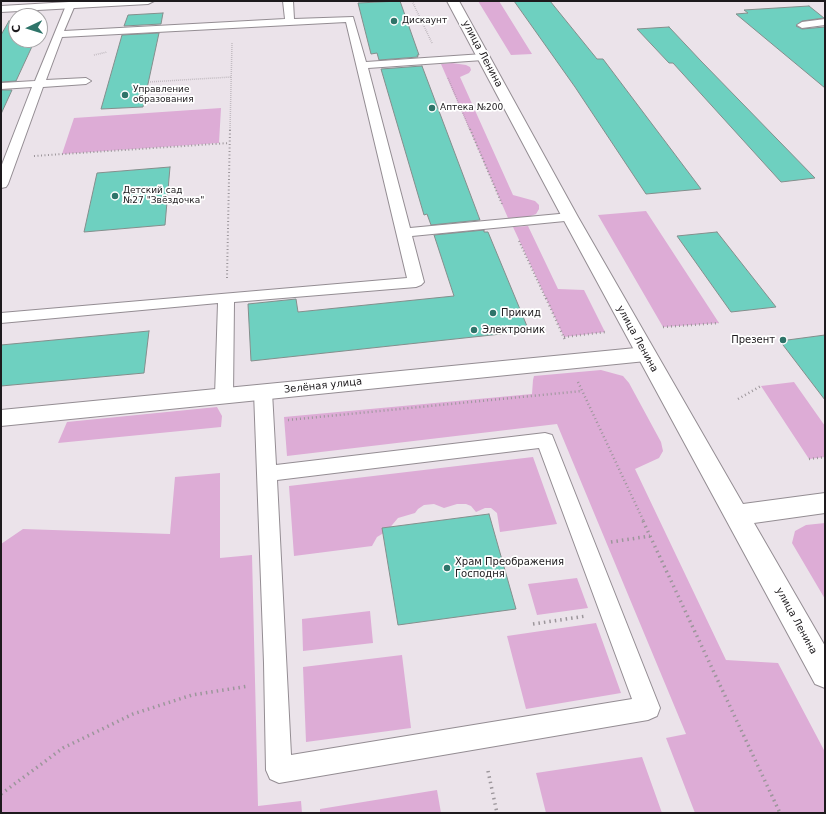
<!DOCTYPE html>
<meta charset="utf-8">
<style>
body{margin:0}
#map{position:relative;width:826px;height:814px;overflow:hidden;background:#ebe3ea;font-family:"DejaVu Sans",sans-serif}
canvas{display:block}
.frame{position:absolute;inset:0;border:2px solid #1d1a1d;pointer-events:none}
.north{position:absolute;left:8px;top:8px;width:40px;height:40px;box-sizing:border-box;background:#fff;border:1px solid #a5a3a5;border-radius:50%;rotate:266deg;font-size:11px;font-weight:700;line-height:16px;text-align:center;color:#1d1a1d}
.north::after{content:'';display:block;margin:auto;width:14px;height:18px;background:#2e7469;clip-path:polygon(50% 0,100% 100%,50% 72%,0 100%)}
</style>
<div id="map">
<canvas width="826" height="814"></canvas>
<div class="frame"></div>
<div class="north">С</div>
</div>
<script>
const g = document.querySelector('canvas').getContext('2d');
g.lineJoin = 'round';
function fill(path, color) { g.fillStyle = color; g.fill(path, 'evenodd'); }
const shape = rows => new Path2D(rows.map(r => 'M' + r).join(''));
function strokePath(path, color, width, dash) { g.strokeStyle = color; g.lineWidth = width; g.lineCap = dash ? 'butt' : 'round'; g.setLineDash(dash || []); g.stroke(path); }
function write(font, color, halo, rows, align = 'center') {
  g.font = font + ' "DejaVu Sans",sans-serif'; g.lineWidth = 3.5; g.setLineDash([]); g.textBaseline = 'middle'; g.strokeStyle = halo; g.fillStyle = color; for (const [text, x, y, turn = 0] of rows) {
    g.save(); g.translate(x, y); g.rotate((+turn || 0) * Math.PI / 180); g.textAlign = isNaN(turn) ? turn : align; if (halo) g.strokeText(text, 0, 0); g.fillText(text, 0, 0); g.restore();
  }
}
fill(shape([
 [478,1,499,1,532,54,511,55],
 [452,63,466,65,470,67,471,70,469,73,460,77,513,195,535,201,539,205,539,209,536,214,528,217,508,218,441,64],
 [221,108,219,143,62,154,74,118],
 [646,211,719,323,663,327,598,215],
 [528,226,558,289,584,290,605,332,564,337,513,227],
 [601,370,623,376,629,383,661,442,663,451,659,458,635,469,726,660,778,663,825,752,825,813,695,813,666,738,686,734,557,424,287,456,284,417,532,394,533,380,534,376],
 [794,382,825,426,825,457,809,459,761,386],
 [217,407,222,416,221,427,58,443,67,422],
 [533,457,557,524,500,532,497,513,491,508,485,508,476,512,471,506,466,504,457,504,444,508,434,504,424,505,418,509,415,513,398,518,387,531,377,537,372,546,294,556,289,486],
 [220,473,220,558,252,555,258,806,301,801,302,813,1,813,1,544,23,529,170,534,175,477],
 [825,523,825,599,792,543,795,531,806,525],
 [577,578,588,608,537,615,528,584],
 [370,611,373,643,303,651,302,619],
 [596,623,621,693,526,709,507,636],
 [402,655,411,728,306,742,303,667],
 [642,757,662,813,546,813,536,773],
 [437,790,441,813,320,813,320,809]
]), '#ddacd6');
const building = shape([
 [400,1,419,55,417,55,418,57,379,60,377,53,371,54,358,3,400,1],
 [514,1,550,1,597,59,603,59,701,189,646,194,575,87,514,1],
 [809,6,824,18,802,21,796,26,802,29,825,27,825,88,736,14,748,13,744,10,809,6],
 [163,13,161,24,124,26,128,15,163,13],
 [9,21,16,21,16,40,35,40,16,81,1,82,1,35,9,21],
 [669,27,701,61,815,178,781,182,673,63,669,63,637,29,669,27],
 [159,33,143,107,101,109,122,35,159,33],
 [422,66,480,220,431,225,427,214,424,215,381,69,422,66],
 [1,90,12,90,1,114,1,90],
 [170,167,165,225,84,232,97,173,170,167],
 [484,230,484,232,488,232,529,331,251,361,248,304,296,299,298,312,454,296,434,235,484,230],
 [717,232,776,307,731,312,677,236,717,232],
 [149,331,144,373,1,386,1,345,149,331],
 [825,335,825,400,780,341,825,335],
 [489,514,516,609,398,625,382,528,489,514]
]);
fill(building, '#6ed0c0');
strokePath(building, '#848e8c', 1);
const lane = shape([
 [283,1,293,1,294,19,353,17,366,62,483,54,488,57,483,60,368,68,410,228,570,213,575,214,577,217,575,220,412,236,424,282,421,285,416,287,234,302,233,396,230,400,224,402,218,400,215,396,218,303,1,323,1,313,407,278,346,22,62,37,46,80,86,78,91,81,86,84,43,87,8,184,6,187,1,188,1,167,32,87,1,89,1,83,35,81,67,3,73,3,75,5,64,31,285,19,283,1],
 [825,19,825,25,802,28,797,25,802,22,825,19],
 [263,386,269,388,272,392,276,465,545,433,552,435,660,708,657,716,648,720,279,783,270,779,266,770,264,663,254,392,257,388,263,386],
 [539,448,632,699,291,755,277,480,539,448]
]);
const street = shape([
 [646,347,653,349,656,354,653,359,646,361,1,426,1,410,646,347]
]);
const secondary = shape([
 [86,1,154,1,148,4,1,12,1,6,86,1],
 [447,1,459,1,578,217,743,504,825,493,825,513,754,523,825,646,825,688,815,684,562,217,447,1]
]);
strokePath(lane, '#948d93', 2);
strokePath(street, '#948d93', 2);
strokePath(secondary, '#948d93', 2);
strokePath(shape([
 [412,1,432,43],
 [94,55,107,52],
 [448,78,470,130],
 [148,82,231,77],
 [230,130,232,43]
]), '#9c969b', 1.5, [0.5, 1.5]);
strokePath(shape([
 [470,129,502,204],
 [34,156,229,143],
 [519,241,546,299],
 [227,278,230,129]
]), '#9c969b', 2, [1, 2.5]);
strokePath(shape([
 [546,298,565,340],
 [663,327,719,323],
 [564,337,605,332],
 [578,382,644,522],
 [738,399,761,386],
 [288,420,582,391],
 [809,459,825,457]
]), '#9c969b', 2.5, [1, 3]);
strokePath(shape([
 [643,521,780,813],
 [611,542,650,536],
 [533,624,586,616],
 [488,771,497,813],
 [1,794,63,748,133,714,192,695,249,686]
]), '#9c969b', 3.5, [1.5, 4]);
fill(lane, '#fff');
fill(street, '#fff');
fill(secondary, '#fff');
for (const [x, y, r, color] of [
 [394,21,4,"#2e7469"],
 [125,95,4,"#2e7469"],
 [432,108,4,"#2e7469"],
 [115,196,4,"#2e7469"],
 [493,313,4,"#2e7469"],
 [474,330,4,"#2e7469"],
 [783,340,4,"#2e7469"],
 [447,568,4,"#2e7469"]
]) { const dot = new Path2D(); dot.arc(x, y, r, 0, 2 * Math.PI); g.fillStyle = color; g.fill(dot); strokePath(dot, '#fff', 1.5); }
write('9px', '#1d1a1d', '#fff', [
 ["Дискаунт",402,21],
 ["Управление",133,90],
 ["образования",133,100],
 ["Аптека №200",440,108],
 ["Детский сад",123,191],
 ["№27 \"Звёздочка\"",123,201]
], 'left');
write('10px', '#1d1a1d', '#fff', [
 ["улица Ленина",482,54,62],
 ["улица Ленина",637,339,61],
 ["Зелёная улица",323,386,-6],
 ["улица Ленина",796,621,61]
]);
write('10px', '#1d1a1d', '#fff', [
 ["Прикид",501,313],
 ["Электроник",482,330],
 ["Презент",775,340,"right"],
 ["Храм Преображения",455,562],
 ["Господня",455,574]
], 'left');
</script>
